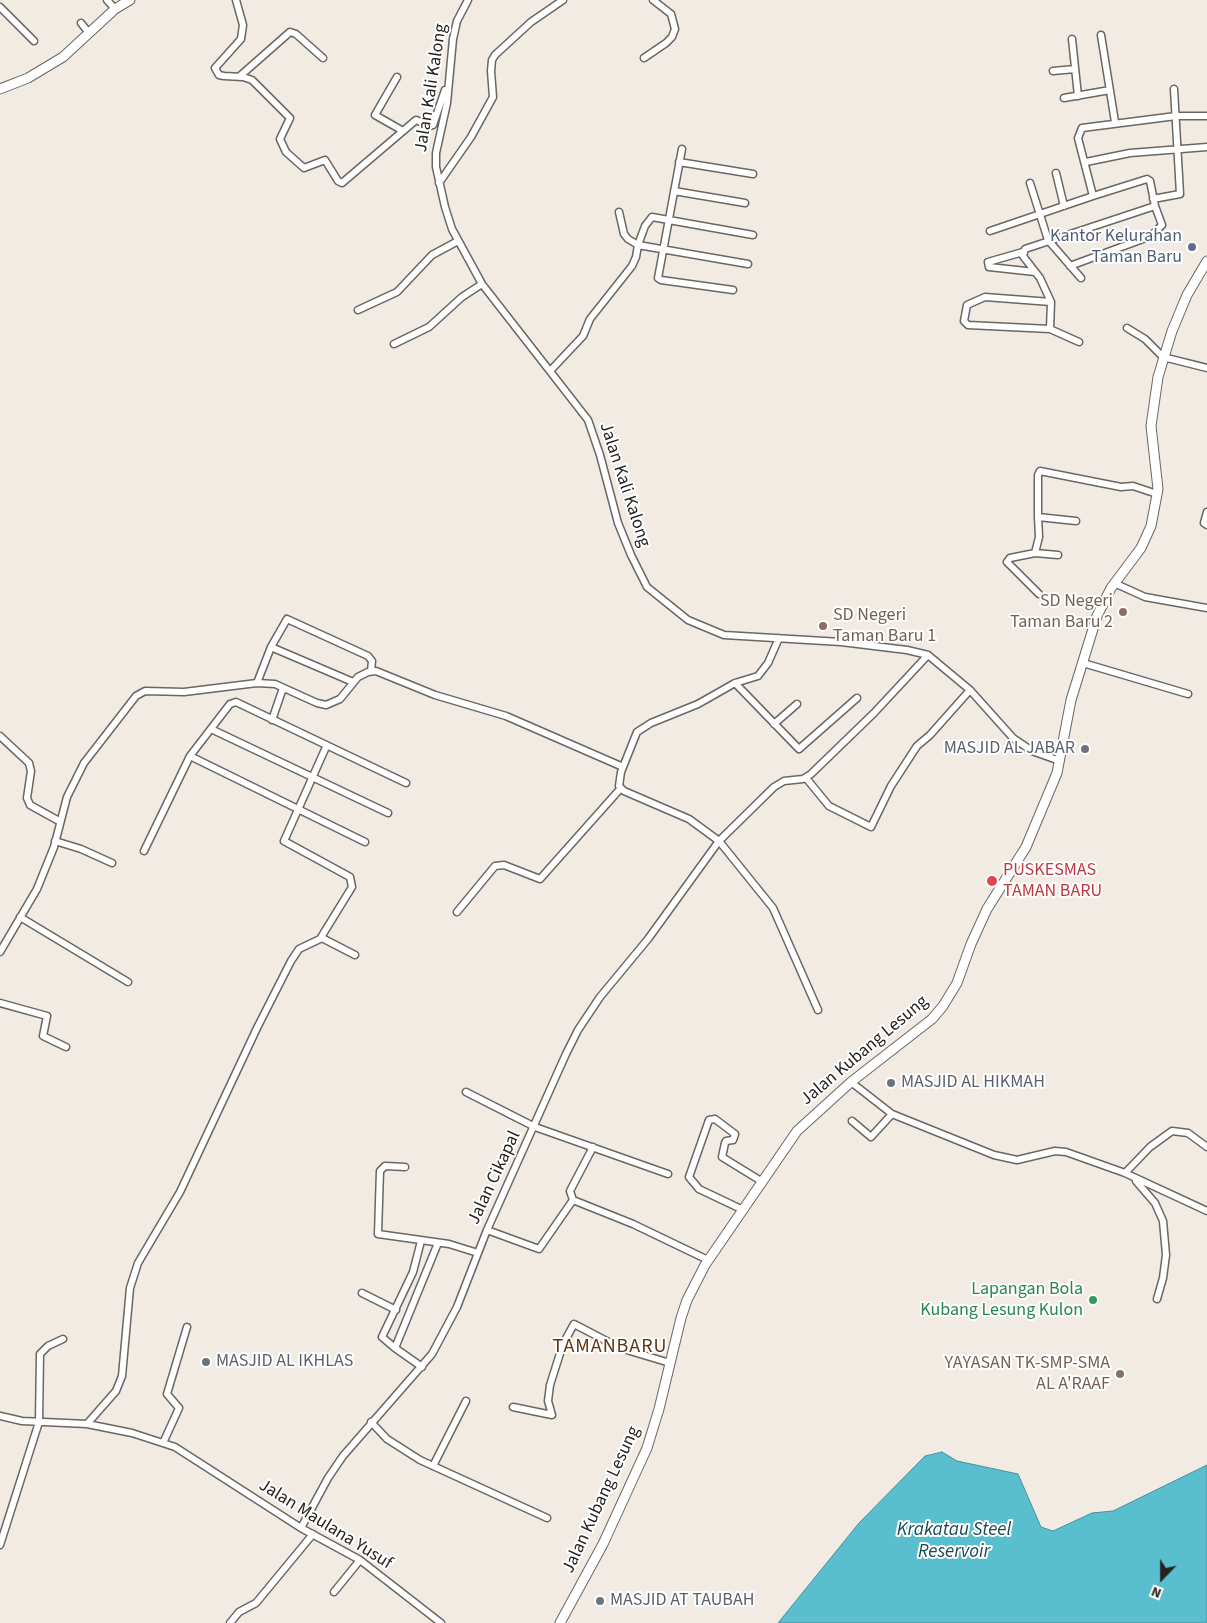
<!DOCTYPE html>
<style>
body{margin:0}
#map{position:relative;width:1207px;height:1623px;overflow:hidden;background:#f1ebe4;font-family:"Source Sans 3",sans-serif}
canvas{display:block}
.north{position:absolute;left:1137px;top:1553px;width:50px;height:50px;-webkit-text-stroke:4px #fff;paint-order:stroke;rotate:202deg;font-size:14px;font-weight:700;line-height:20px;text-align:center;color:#252320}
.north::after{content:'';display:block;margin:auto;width:18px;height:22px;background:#252320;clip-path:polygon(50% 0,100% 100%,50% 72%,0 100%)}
</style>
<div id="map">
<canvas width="1207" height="1623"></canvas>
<div class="north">N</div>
</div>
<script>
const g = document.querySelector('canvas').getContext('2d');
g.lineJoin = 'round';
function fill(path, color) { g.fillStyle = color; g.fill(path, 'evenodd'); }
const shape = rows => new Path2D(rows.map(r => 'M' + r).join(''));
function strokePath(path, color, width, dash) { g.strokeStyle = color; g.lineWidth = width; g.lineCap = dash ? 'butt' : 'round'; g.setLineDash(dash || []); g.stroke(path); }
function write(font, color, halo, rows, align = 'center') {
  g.font = font + ' "Source Sans 3",sans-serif'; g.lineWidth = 4; g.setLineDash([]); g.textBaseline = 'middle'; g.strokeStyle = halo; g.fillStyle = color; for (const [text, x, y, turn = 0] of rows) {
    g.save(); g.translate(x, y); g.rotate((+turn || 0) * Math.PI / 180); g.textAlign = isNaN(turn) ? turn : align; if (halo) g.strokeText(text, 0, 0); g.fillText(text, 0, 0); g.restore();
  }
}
const water = shape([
 [942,1452,957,1461,1018,1474,1041,1527,1053,1531,1092,1513,1113,1511,1207,1465,1207,1623,778,1623,859,1523,925,1456,942,1452]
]);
fill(water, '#59bece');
strokePath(water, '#49909a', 1);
const street = shape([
 [107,0,115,9],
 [236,0,243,25,241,39,215,68,219,75,224,76,243,77,252,80,290,118,280,139,286,152,304,168,325,160,338,181,342,183,416,120,430,126,433,125,445,90],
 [468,0,457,21,453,39,447,103,436,153,436,167,445,207,452,229,482,284,588,420,600,455,618,523,631,555,647,587,688,620,724,635,841,642,907,650,928,655,970,690,1013,738,1032,751,1060,761],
 [0,7,34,41],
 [81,23,89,33],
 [1101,35,1115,122],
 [1072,39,1078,96],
 [644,58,666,43,672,37,675,29,671,14,653,0],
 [1053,71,1075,69],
 [240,76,290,32,296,34,323,58],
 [397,77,375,115,403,131],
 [1064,98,1110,90],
 [682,149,658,278,661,280,733,290],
 [679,162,753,174],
 [1086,162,1130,153,1207,147],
 [1056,173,1064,206],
 [439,183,471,137,493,97,491,71,492,60,495,55,531,22,563,0],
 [1030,183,1048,240,1081,278],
 [674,191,745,203],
 [1153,199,1180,194,1174,89],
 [990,231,1093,196],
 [1023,252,988,262,989,267,1035,272],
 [748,264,638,245,645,226,652,217,753,235],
 [1070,266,1151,236,1162,225,1155,206],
 [1051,302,985,297,967,305,964,321,968,325,1050,329,1051,302,1040,278,1023,256,1025,249,1155,206,1150,181,1147,179,1093,196,1078,138,1082,128,1176,116,1207,116],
 [358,310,397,292,432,255,458,241],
 [1127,328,1145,339,1163,357,1207,368],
 [1050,329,1079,342],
 [394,344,429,327,462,297,482,284],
 [550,371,583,336,590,319,632,266,636,257,638,245,628,239,624,234,619,212],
 [1207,512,1204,523,1207,525],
 [1038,517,1039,537,1035,553,1010,558,1007,562,1039,594],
 [1076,521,1038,517,1038,475,1040,471,1121,487,1133,486,1157,494],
 [1035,553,1058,555],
 [1114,583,1145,597,1207,608],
 [779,638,768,663,758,676,735,683,698,704,651,723,637,732,621,772,619,786,624,791,689,819,719,841,773,908,818,1010],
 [271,647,353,682],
 [1083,663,1188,694],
 [257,683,271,647,287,619,368,656,372,661,371,671],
 [735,683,799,749,857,698],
 [272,720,283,688],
 [774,724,797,704],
 [211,729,388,813],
 [0,736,29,763,31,771,27,798,30,805,59,821],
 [806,778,829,806,871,827,891,786,917,746,930,735,970,690],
 [55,841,81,849,112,863],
 [365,842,190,756,230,704,236,702,406,783],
 [144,851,190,756],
 [457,912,495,866,504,865,540,879,621,788],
 [20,917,128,982],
 [322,938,355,955],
 [0,952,37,889,54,847,67,797,84,763,136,696,145,691,184,692,257,683,275,684,317,703,326,705,340,699,358,677,368,672,376,671,435,695,506,716,623,767],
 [0,1003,47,1016,43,1036,66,1047],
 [851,1082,892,1114,994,1155,1017,1160,1055,1151,1066,1152,1125,1173,1207,1211],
 [466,1092,535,1127,668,1174],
 [852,1121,871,1137,892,1114],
 [405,1167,385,1166,380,1171,378,1234,449,1244,478,1253],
 [1125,1173,1150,1147,1172,1131,1188,1133,1207,1147],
 [1136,1181,1155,1203,1163,1221,1166,1255,1163,1278,1157,1299],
 [573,1200,570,1191,593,1147],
 [741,1209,699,1189,689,1177,709,1120,715,1119,735,1134,733,1140,726,1141,725,1143,722,1157,761,1181],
 [487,1230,539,1249,573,1200,633,1224,708,1260],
 [362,1293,396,1310],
 [395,1348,382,1337,413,1272,421,1241],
 [422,1367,395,1348,438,1243],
 [513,1407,552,1415,548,1401,550,1385,563,1344,574,1324,620,1348,670,1363],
 [0,1416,22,1421,87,1424,132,1433,175,1447,301,1528,360,1560,441,1623],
 [371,1422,387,1439,420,1460,547,1518],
 [87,1424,116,1391,122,1376,130,1288,138,1263,180,1192,257,1028,291,961,299,949,320,939,352,887,350,877,284,841,326,747],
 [163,1443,179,1408,167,1394,187,1327],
 [433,1466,466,1401],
 [301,1528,328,1478,343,1456,432,1354,457,1307,487,1230,566,1054,578,1030,600,997,648,939,719,841,774,787,784,781,803,779,811,774,874,713,928,655],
 [0,1545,39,1422,40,1354,48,1346,63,1339],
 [334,1592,360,1560],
 [230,1623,239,1612,256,1603,313,1534]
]);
const secondary = shape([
 [0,89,28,78,63,57,115,9,130,0],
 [560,1623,603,1544,647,1448,659,1409,681,1318,687,1300,705,1265,797,1131,851,1082,932,1019,943,1006,957,983,971,944,987,909,1026,847,1057,773,1071,700,1097,616,1111,588,1141,548,1151,526,1158,489,1151,426,1158,377,1172,331,1187,295,1207,261]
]);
strokePath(street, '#6b6660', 9);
strokePath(secondary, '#6b6660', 11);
strokePath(street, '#fff', 6);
strokePath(secondary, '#fff', 9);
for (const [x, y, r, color] of [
 [1192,247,5,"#5c6f8a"],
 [1123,612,5,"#8d6e63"],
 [823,626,5,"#8d6e63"],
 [1085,749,5,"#6b7280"],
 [992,881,6,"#e0444e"],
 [891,1083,5,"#6b7280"],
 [1093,1300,5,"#2e9e5b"],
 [206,1362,5,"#6b7280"],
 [1120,1374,5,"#8d6e63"],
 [600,1601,5,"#6b7280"]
]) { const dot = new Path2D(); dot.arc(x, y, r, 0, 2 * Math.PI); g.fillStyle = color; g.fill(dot); strokePath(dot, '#fff', 2); }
write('18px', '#252320', '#fff', [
 ["Jalan Kali Kalong",432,88,-81],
 ["Jalan Kali Kalong",624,485,72],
 ["Jalan Kubang Lesung",865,1051,-40],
 ["Jalan Cikapal",495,1178,-65],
 ["Jalan Kubang Lesung",602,1500,-65],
 ["Jalan Maulana Yusuf",325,1525,32]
]);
write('18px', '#4e5e75', '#fff', [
 ["Kantor Kelurahan",1182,237],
 ["Taman Baru",1182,258]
], 'right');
write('18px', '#785e54', '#fff', [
 ["SD Negeri",1113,602],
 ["Taman Baru 2",1113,623],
 ["SD Negeri",833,616,"left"],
 ["Taman Baru 1",833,637,"left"],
 ["YAYASAN TK-SMP-SMA",1110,1364],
 ["AL A'RAAF",1110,1385]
], 'right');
write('18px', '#5b616d', '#fff', [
 ["MASJID AL JABAR",1075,749,"right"],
 ["MASJID AL HIKMAH",901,1083],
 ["MASJID AL IKHLAS",216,1362],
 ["MASJID AT TAUBAH",610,1601]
], 'left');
write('18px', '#be3a42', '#fff', [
 ["PUSKESMAS",1003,871],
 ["TAMAN BARU",1003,892]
], 'left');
write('18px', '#27864d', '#fff', [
 ["Lapangan Bola",1083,1290],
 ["Kubang Lesung Kulon",1083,1311]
], 'right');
write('italic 19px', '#1a484f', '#fff', [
 ["Krakatau Steel",954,1531],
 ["Reservoir",954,1553]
]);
g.letterSpacing = '1px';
write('20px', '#613311', '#fff', [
 ["TAMANBARU",610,1348]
]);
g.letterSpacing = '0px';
</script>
